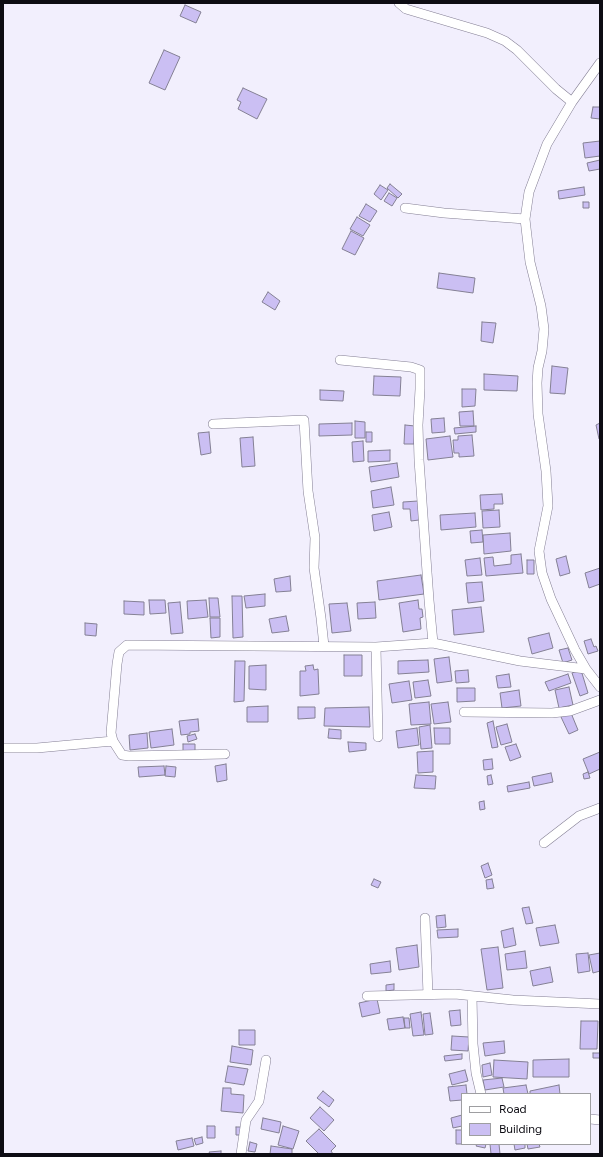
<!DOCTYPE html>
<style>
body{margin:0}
#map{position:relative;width:603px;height:1157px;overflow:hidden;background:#f2effd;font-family:Figtree,sans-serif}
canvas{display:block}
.frame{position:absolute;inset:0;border:4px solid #0d0c13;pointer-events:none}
.legend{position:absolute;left:461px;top:1093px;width:130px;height:52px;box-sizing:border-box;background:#fff;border:1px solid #9e9ea1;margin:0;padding:5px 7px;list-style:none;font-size:12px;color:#0d0c13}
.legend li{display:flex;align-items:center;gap:8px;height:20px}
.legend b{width:20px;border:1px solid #9e9ea1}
</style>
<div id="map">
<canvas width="603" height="1157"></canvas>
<div class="frame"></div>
<ul class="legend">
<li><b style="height:5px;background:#fff"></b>Road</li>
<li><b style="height:11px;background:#cbbff3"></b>Building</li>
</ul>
</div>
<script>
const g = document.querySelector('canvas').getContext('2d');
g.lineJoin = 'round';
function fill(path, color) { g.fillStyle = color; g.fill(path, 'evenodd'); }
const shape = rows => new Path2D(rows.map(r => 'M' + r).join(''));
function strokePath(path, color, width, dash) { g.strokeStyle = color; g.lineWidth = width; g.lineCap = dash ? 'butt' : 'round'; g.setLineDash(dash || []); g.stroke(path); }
const building = shape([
 [185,5,201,12,196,23,180,16,185,5],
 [164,50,180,57,165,90,149,83,164,50],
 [243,88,267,99,257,119,238,109,241,102,237,100,243,88],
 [593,107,600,107,600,119,591,118,593,107],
 [600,141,600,156,585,158,583,143,600,141],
 [600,160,600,169,589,171,587,163,600,160],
 [390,184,402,194,398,198,387,188,390,184],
 [380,185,388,190,381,200,374,194,380,185],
 [584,187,585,195,559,199,558,191,584,187],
 [389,193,397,198,392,206,384,201,389,193],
 [583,202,589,202,589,208,583,208,583,202],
 [366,204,377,211,370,222,359,216,366,204],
 [357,217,370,225,363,236,350,229,357,217],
 [351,231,364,238,355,255,342,249,351,231],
 [439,273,475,278,473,293,437,288,439,273],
 [268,292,280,301,275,310,262,302,268,292],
 [482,322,496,323,493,343,481,341,482,322],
 [552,366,568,368,565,394,550,393,552,366],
 [484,374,518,376,517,391,484,390,484,374],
 [374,376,401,377,400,396,373,395,374,376],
 [462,389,476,389,475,406,462,407,462,389],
 [320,390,344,391,343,401,320,400,320,390],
 [473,411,474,426,460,426,459,412,473,411],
 [444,418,445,432,432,433,431,419,444,418],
 [355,421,365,422,365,438,355,438,355,421],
 [352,423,352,435,319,436,319,424,352,423],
 [600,423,600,439,599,439,596,425,600,423],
 [405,425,415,426,414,444,404,444,405,425],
 [476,426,476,432,455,434,454,428,476,426],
 [209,432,211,453,201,455,198,433,209,432],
 [366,432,372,432,372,442,366,442,366,432],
 [472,435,474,456,459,457,459,453,454,453,453,440,458,440,458,436,472,435],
 [450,436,453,457,428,460,426,439,450,436],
 [253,437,255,466,242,467,240,438,253,437],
 [363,441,364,461,353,462,352,442,363,441],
 [390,450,390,461,368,462,368,451,390,450],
 [397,463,399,477,371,482,369,467,397,463],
 [391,487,394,505,373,508,371,491,391,487],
 [502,494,503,504,494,504,494,509,481,510,480,495,502,494],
 [418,501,419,520,411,521,410,509,403,509,403,502,418,501],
 [499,510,500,527,483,528,482,511,499,510],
 [389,512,392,527,374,531,372,515,389,512],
 [475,513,476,527,441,530,440,515,475,513],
 [482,530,483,542,471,543,470,531,482,530],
 [510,533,511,551,484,554,483,535,510,533],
 [521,554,523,573,486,576,484,558,493,557,494,566,511,564,511,555,521,554],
 [566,556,570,573,560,576,556,559,566,556],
 [480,558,482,575,467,576,465,560,480,558],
 [527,560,534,560,534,574,527,574,527,560],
 [600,568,600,584,589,588,585,573,600,568],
 [421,575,424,594,379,600,377,581,421,575],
 [290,576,291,591,276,592,274,579,290,576],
 [482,582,484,601,468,603,466,583,482,582],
 [265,594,265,606,246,608,244,596,265,594],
 [232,596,242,596,243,637,233,638,232,596],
 [209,598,218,598,220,617,210,617,209,598],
 [149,600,165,600,166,613,150,614,149,600],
 [206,600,208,617,188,619,187,601,206,600],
 [418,600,419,609,422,609,423,617,420,618,421,629,403,632,399,603,418,600],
 [124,601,144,602,144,615,124,614,124,601],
 [180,602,183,633,171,634,168,603,180,602],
 [375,602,376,618,358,619,357,603,375,602],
 [347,603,351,631,332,633,329,604,347,603],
 [481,607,484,632,454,635,452,610,481,607],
 [286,616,289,631,272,633,269,619,286,616],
 [210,618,220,618,220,637,211,638,210,618],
 [85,623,97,624,96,636,85,635,85,623],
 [549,633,553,648,532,654,528,638,549,633],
 [591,639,594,647,596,646,598,651,588,654,584,641,591,639],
 [568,648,572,660,563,663,559,650,568,648],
 [344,655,362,655,362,676,344,676,344,655],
 [449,657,452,681,437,683,434,659,449,657],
 [428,660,429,672,398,674,398,661,428,660],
 [235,661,245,661,244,701,234,702,235,661],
 [266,665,266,690,249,689,249,666,266,665],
 [313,665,314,670,318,669,319,694,300,696,300,671,306,671,305,666,313,665],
 [468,670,469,682,456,683,455,671,468,670],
 [581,670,588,693,580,696,572,673,581,670],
 [509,674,511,687,498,688,496,676,509,674],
 [568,674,571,683,549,691,545,682,568,674],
 [428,680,431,696,415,698,413,682,428,680],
 [409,681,412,700,392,703,389,684,409,681],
 [569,687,573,705,559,708,555,690,569,687],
 [457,688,475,688,475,701,457,702,457,688],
 [519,690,521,706,502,708,500,693,519,690],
 [429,702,431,724,411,725,409,704,429,702],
 [448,702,451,722,434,724,431,704,448,702],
 [268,706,268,722,247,722,247,707,268,706],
 [298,707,315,707,315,718,298,719,298,707],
 [369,707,370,727,324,726,325,708,369,707],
 [571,713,578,730,569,734,561,717,571,713],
 [198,719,199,731,190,732,190,734,181,735,179,721,198,719],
 [493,721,498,747,492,748,487,723,493,721],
 [507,724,512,742,501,745,496,727,507,724],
 [430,725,432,748,421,749,419,727,430,725],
 [417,728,419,745,398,748,396,731,417,728],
 [434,728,450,728,450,744,435,744,434,728],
 [172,729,174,745,151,748,149,732,172,729],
 [329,729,341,730,341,739,328,738,329,729],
 [147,733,148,748,130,750,129,735,147,733],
 [195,734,197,739,188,742,187,736,195,734],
 [348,742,366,743,366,750,349,752,348,742],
 [183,744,195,744,195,751,183,751,183,744],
 [516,744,521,757,510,761,505,747,516,744],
 [433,751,433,772,418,773,417,752,433,751],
 [600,752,600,769,589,774,583,759,600,752],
 [492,759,493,769,484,770,483,760,492,759],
 [226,764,227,780,217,782,215,766,226,764],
 [164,766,165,775,139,777,138,767,164,766],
 [166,766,176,767,175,777,165,776,166,766],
 [588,772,590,778,584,779,583,774,588,772],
 [551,773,553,782,534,786,532,777,551,773],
 [416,775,436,776,435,789,414,788,416,775],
 [491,775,493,784,488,785,487,776,491,775],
 [529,782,530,788,508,792,507,786,529,782],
 [484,801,485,809,480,810,479,802,484,801],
 [488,863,492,875,485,878,481,866,488,863],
 [374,879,381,882,378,888,371,885,374,879],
 [492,879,494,888,487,889,486,880,492,879],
 [529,907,533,923,526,924,522,908,529,907],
 [445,915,446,927,437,928,436,916,445,915],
 [555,925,559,943,540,946,536,928,555,925],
 [513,928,516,945,504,948,501,931,513,928],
 [458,929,458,937,438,938,437,930,458,929],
 [417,945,419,967,399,970,396,948,417,945],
 [498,947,503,988,487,990,481,949,498,947],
 [525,951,527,968,507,970,505,954,525,951],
 [588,953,590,971,578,973,576,954,588,953],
 [600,953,600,971,593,973,589,955,600,953],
 [390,961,391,972,371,974,370,964,390,961],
 [550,967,553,982,533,986,530,971,550,967],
 [394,984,394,990,386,991,386,985,394,984],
 [377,999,380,1013,362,1017,359,1003,377,999],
 [460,1010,461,1025,451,1026,449,1011,460,1010],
 [421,1012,424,1035,413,1036,410,1014,421,1012],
 [430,1013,433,1034,425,1035,423,1014,430,1013],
 [403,1017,405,1028,389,1030,387,1019,403,1017],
 [404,1018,409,1018,410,1028,405,1028,404,1018],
 [581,1021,598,1021,597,1049,580,1049,581,1021],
 [239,1030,255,1030,255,1045,239,1045,239,1030],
 [452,1036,469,1037,468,1051,451,1050,452,1036],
 [504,1041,505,1053,485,1056,483,1043,504,1041],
 [232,1046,253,1050,251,1065,230,1062,232,1046],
 [593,1053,600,1053,600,1058,593,1058,593,1053],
 [462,1054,462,1059,445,1061,444,1056,462,1054],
 [569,1059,569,1077,533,1077,533,1060,569,1059],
 [494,1060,528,1062,527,1079,493,1077,494,1060],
 [490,1063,492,1075,483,1077,482,1065,490,1063],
 [228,1066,248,1069,244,1085,225,1082,228,1066],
 [465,1070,468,1081,452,1085,449,1074,465,1070],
 [502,1078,504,1087,485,1090,483,1080,502,1078],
 [466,1085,467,1094,462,1094,462,1100,450,1101,448,1087,466,1085],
 [526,1085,528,1094,504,1094,503,1088,526,1085],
 [559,1085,560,1094,530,1094,530,1091,559,1085],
 [223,1088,231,1088,231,1094,244,1095,243,1113,221,1111,223,1088],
 [323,1091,334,1100,329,1107,317,1098,323,1091],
 [320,1107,334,1120,324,1131,310,1118,320,1107],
 [462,1115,462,1126,453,1128,451,1118,462,1115],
 [263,1118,281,1122,279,1133,261,1129,263,1118],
 [207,1126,215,1126,215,1138,207,1138,207,1126],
 [283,1126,299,1131,293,1149,278,1145,283,1126],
 [236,1127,243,1127,244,1135,236,1135,236,1127],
 [319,1129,336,1146,331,1151,333,1154,319,1154,306,1141,319,1129],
 [456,1130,462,1130,462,1144,456,1144,456,1130],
 [202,1137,203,1143,196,1145,194,1139,202,1137],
 [192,1138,194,1146,178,1150,176,1141,192,1138],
 [250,1142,257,1144,255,1152,248,1151,250,1142],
 [477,1144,486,1144,485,1148,476,1146,477,1144],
 [490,1144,499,1144,500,1154,491,1154,490,1144],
 [514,1144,525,1144,525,1148,515,1150,514,1144],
 [527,1144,539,1144,540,1147,528,1149,527,1144],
 [271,1146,292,1149,292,1154,270,1154,271,1146],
 [221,1151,221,1154,210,1154,209,1152,221,1151]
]);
fill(building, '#cbbff3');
strokePath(building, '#848094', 1);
const street = shape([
 [399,3,406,9,487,33,505,41,517,50,556,89,572,102],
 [600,63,572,102,547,144,529,192,525,219,530,262,541,306,544,329,542,351,538,368,537,383,538,414,546,471,548,506,539,551,542,573,551,599,575,650,586,669,600,687],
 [405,208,444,213,525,219],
 [340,360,411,367,420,370,420,389,418,425,419,460,429,600,433,643],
 [213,424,304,420,308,491,315,538,314,568,321,618,324,646],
 [376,647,378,737],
 [464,712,552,713,570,711,600,700],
 [3,748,37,748,113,741],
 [225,754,129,756,122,755,113,741,111,733,117,664,119,652,127,645,376,647,433,643,520,661,586,669],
 [544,843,579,816,600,808],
 [425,918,428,994],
 [367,996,455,994,513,1000,600,1004],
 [472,996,473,1044,476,1073,481,1094],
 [590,1119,600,1120],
 [241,1154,246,1120,259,1101,266,1060]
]);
strokePath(street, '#847f94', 10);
strokePath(street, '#fff', 9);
</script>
